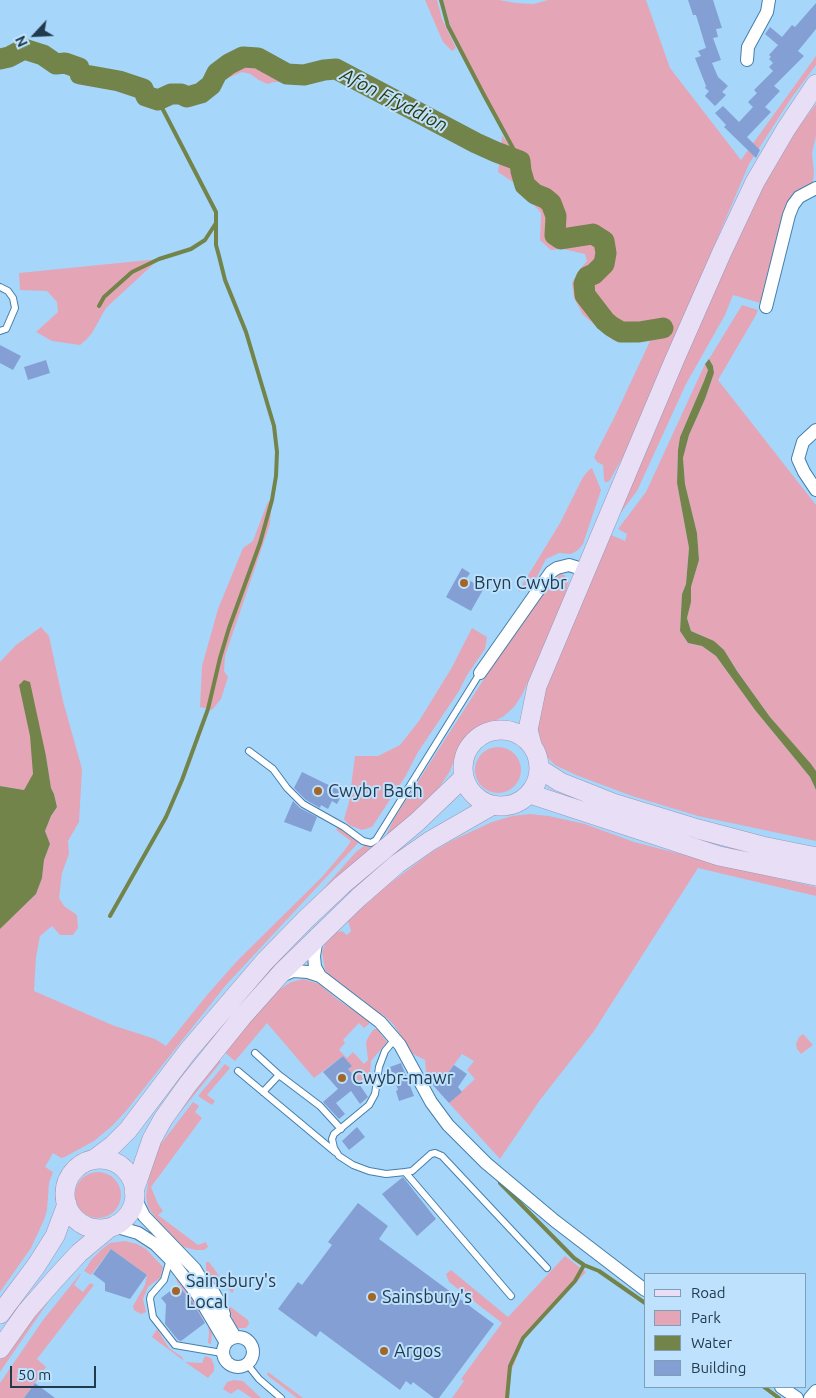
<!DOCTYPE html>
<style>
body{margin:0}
#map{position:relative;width:816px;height:1398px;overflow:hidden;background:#a7d6fb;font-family:Ubuntu,sans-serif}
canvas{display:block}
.legend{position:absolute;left:644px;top:1273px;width:162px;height:115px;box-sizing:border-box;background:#bee2fe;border:1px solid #7f9fb7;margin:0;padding:6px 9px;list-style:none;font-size:15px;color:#213a4c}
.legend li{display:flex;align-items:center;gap:10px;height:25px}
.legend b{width:25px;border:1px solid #7f9fb7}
.north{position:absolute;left:10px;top:10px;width:50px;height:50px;-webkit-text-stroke:4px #bee2fe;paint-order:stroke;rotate:245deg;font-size:14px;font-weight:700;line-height:20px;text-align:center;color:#213a4c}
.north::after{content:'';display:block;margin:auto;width:18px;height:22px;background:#213a4c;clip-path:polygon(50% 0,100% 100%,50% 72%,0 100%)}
.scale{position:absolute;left:10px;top:1366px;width:86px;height:22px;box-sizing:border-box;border:2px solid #213a4c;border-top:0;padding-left:6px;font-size:15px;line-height:18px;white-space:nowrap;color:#213a4c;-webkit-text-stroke:4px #bee2fe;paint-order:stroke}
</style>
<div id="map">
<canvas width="816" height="1398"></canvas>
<ul class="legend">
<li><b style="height:6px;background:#e8dff7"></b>Road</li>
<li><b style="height:14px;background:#e4a6b6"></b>Park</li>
<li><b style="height:14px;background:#73844a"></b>Water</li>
<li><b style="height:14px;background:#839fd3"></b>Building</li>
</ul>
<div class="north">N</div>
<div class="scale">50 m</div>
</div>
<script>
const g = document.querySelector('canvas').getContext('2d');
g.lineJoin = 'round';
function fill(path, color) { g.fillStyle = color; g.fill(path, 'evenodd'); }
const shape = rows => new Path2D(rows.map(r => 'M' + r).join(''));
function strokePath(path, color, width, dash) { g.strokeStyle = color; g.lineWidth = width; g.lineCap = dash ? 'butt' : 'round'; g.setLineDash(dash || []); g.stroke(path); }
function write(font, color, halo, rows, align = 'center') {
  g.font = font + ' Ubuntu,sans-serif'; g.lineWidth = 4; g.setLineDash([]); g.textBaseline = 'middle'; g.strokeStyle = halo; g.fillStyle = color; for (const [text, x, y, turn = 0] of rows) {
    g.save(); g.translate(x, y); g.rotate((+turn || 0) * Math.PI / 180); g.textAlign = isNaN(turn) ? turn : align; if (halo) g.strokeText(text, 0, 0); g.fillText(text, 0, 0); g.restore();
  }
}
fill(shape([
 [425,0,437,0,442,19,456,48,452,51,443,42],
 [443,0,499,0,516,3,534,4,548,0,646,0,670,68,741,160,816,56,816,65,790,100,749,164,629,446,610,480,608,482,605,482,604,479,603,465,597,462,594,457,615,416,650,341,632,342,613,340,583,315,574,298,572,283,580,269,587,261,585,254,563,249,551,250,540,240,541,213,516,184,498,172,500,156,516,162,515,166,521,175,523,187,531,196,546,203,549,207,552,214,553,235,556,238,562,241,595,238,602,243,604,251,600,265,590,271,584,277,582,286,583,296,591,306,591,310,602,323,622,335,651,335,657,336,664,325,624,330,615,327,606,318,593,301,587,283,589,279,600,271,607,263,610,251,607,240,594,232,561,237,557,235,558,214,553,204,549,197,534,190,528,184,521,160,484,92,451,28],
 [244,60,258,60,285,75,288,78,287,81,283,82,274,82,267,84,259,80,250,74,242,72,226,79,222,78,220,74,223,71],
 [816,104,816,136,812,153,814,173,813,181,809,186,788,202,783,213,760,303,733,295,725,315,686,384,637,491,613,523,645,446,765,178,792,135],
 [502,135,516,155,501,151],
 [159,259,106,308,92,333,86,340,80,345,52,341,36,332,58,312,57,302,47,291,20,290,19,273],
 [742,305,758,310,756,315,718,380,816,505,816,771,770,717,737,671,724,650,699,634,691,631,687,617,691,602,691,587,699,560,697,533,685,484,683,458,689,435,705,399,714,373,713,366,709,359],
 [705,364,708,369,704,381,680,437,678,450,677,483,689,548,686,584,682,594,680,631,688,643,702,646,716,656,755,710,810,777,816,790,816,841,698,816,632,796,576,775,555,765,541,751,537,737,537,725,542,698,611,535,625,541,627,534,618,529,646,492],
 [592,468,601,490,583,544,578,550,571,554,559,553,546,559,532,586,518,592,560,523,583,477,589,470],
 [272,497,270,524,225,656,224,671,228,677,221,699,212,710,200,707,202,666,218,609,243,548,253,541,267,504],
 [560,574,564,575,569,580,563,602,522,695,514,707,504,716,475,732,466,738,455,757,450,771,430,801,314,899,356,852,365,845,370,847,373,846,386,835,395,817,502,651,548,588],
 [41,627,49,636,63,701,82,769,79,822,68,841,69,854,62,873,59,898,64,906,77,915,78,928,73,935,60,935,52,926,40,936,36,957,34,991,112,1025,155,1039,166,1046,207,995,238,960,322,877,344,851,351,841,336,830,338,827,359,842,226,985,126,1111,112,1126,94,1141,65,1157,61,1158,53,1153,45,1167,53,1172,49,1183,47,1210,44,1220,31,1248,0,1292,0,929,36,894,42,878,44,860,50,844,45,831,51,816,57,807,54,794,51,788,46,756,24,790,0,786,0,662,16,645],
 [472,628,487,637,485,649,467,675,459,691,418,752,405,777,372,827,362,830,349,825,344,819,349,802,355,756,378,756,400,745,419,721,451,669],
 '475 770a23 23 0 1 1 46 0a23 23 0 1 1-46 0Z',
 [530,814,549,816,585,824,634,842,746,871,816,887,816,896,698,868,594,1031,540,1100,500,1159,449,1103,475,1079,467,1070,474,1061,462,1054,447,1074,445,1072,431,1083,426,1071,425,1060,413,1054,393,1024,382,1014,378,1014,363,1000,330,977,325,970,322,952,325,944,336,932,342,931,347,935,351,931,348,921,365,905,389,884,432,852,451,841,492,822,512,816],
 [304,979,319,984,337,999,369,1021,369,1024,364,1028,359,1023,343,1040,345,1043,339,1050,347,1058,353,1052,364,1064,368,1060,366,1042,370,1034,374,1029,377,1029,387,1042,371,1061,370,1075,360,1083,348,1069,352,1066,343,1056,314,1078,267,1023,235,1061,223,1051,276,992,291,982],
 [803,1034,813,1045,801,1054,797,1049,796,1044,799,1037],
 [217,1058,221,1062,160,1137],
 [225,1064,230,1068,207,1095,215,1101,212,1105,198,1096],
 [193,1102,199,1106,195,1112,202,1118,151,1187,158,1204,163,1211,158,1215,198,1245,206,1242,208,1247,204,1250,196,1250,183,1247,154,1216,148,1207,146,1196,149,1178,160,1145],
 '75 1195a23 23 0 1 1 46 0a23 23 0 1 1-46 0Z',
 [125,1241,137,1244,146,1249,163,1267,160,1278,148,1287,143,1299,146,1312,141,1314,134,1310,133,1306,145,1285,147,1275,111,1249,91,1275,84,1271,92,1259,102,1249,110,1243],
 [565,1256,586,1272,524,1339,511,1372,509,1398,452,1398,464,1381,461,1379,502,1323,449,1282,446,1274,451,1270,508,1317],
 [206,1262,209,1262,223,1281,234,1290,232,1293,226,1286,221,1289,211,1279,206,1272],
 [80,1274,81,1274,74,1285,83,1292,90,1283,94,1285,37,1359,46,1367,24,1398,0,1398,0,1383,43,1320],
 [178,1277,198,1305,212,1331,211,1344,208,1343,209,1333,208,1325,176,1280],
 [57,1289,0,1372,0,1360,16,1338],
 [228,1305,248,1320,249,1324,246,1328,238,1328,234,1323],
 [157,1329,169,1348,182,1357,184,1361,152,1337],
 [205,1356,211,1358,214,1365,214,1371,208,1378,185,1362,202,1363],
 [268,1372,303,1398,297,1398,267,1375],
 [234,1380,243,1381,261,1398,252,1398,238,1389,231,1394,223,1389,227,1382]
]), '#e4a6b6');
fill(shape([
 [709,359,713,366,714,373,705,399,689,435,683,458,685,484,697,533,699,560,691,587,691,602,687,618,691,631,714,641,724,650,737,671,770,717,811,764,816,771,816,790,810,777,755,710,716,656,702,646,688,643,680,631,682,594,686,584,689,548,677,483,678,450,680,437,704,381,708,370,705,364],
 [24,680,30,682,46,756,51,788,54,794,57,807,51,816,45,831,50,844,44,860,42,878,36,894,0,929,0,786,24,790,33,774,30,736,19,685]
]), '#73844a');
strokePath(shape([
 [441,0,448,26,484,95,520,161],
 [99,306,104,297,132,272,159,259,191,249,205,240,216,223],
 [110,916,166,817,182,780,208,709,220,658,229,628,260,543,272,500,276,476,277,452,274,426,246,332,225,280,219,256,216,245,216,212,158,100],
 [500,1183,574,1258,584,1265],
 [764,1387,779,1398],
 [507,1398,510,1366,523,1338,575,1281,584,1265,599,1271,645,1303]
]), '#73844a', 4);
strokePath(shape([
 [0,59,9,57,24,49,43,55,56,64,65,63,79,68,80,74,119,81,143,89,146,96,158,100,171,94,181,94,187,97,201,93,211,85,217,73,229,64,243,57,258,58,287,74,304,75,324,70,336,69,476,143,496,152,520,161,521,171,525,185,535,194,545,198,551,203,556,216,555,235,561,239,593,234,604,241,606,253,604,264,594,274,587,277,584,284,585,295,605,321,611,326,621,332,639,332,663,328]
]), '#73844a', 21);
fill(shape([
 [688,0,713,0,722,28,716,29,718,37,713,38,721,60,712,63,718,77,728,86,722,92,726,95,715,106,705,96,709,91,705,88,706,86,695,58,701,56,698,51,706,48,696,15,693,15],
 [816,3,816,29,798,51,804,56,774,86,780,91,765,107,771,112,747,137,760,150,756,158,724,127,726,125,715,113,723,106,739,122,753,107,748,102,757,93,754,90,773,71,769,67,773,63,769,59,771,57,769,55,778,45,765,34,770,27,782,37,792,25,795,27],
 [0,345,21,356,13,370,0,363],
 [46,360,50,373,28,380,24,367],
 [462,568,470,573,466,579,484,588,471,611,446,597],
 [302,772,343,792,337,804,332,801,328,809,321,805,320,808,306,800,294,788],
 [293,801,300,808,317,817,311,832,284,822],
 [343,1056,352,1066,348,1069,360,1083,359,1084,368,1097,360,1104,351,1091,336,1103,345,1114,339,1119,323,1102,338,1089,323,1072],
 [401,1063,414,1096,399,1101,396,1091,398,1090,390,1067],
 [454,1065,467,1074,458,1087,462,1092,449,1103,431,1083,445,1072,447,1074],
 [357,1127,365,1137,349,1150,342,1141],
 [403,1177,436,1219,417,1236,382,1194],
 [358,1203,388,1226,379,1239,494,1324,439,1398,434,1398,413,1382,411,1385,406,1381,400,1390,320,1331,316,1337,278,1309,298,1282,302,1285,332,1245,328,1242],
 [111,1249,147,1275,130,1299,105,1291,105,1283,93,1274],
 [178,1285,193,1303,205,1323,181,1341,178,1340,165,1324,166,1304,161,1298],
 [35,1383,55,1398,24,1398]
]), '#839fd3');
const lane = shape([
 [0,287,8,291,13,298,15,308,6,329,0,331],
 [249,751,273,769,287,788,303,804,344,827,363,841,371,843,376,840,480,673],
 [395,1039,385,1051,379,1067,375,1094,369,1105,334,1134,332,1139,334,1148,339,1156,353,1165,369,1171,386,1174,405,1172,511,1296],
 [255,1053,279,1075,320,1106,341,1129],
 [238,1071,335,1152],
 [263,1092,279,1075],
 [405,1172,412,1171,431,1154,435,1153,442,1156,547,1268],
 [170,1259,164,1280,151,1295,150,1299,153,1317,175,1345,222,1353],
 [206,1280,215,1289,224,1305,227,1314],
 [247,1364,259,1379,281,1398]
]);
const street = shape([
 [747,60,748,47,767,12,769,0],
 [766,307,789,215,793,205,799,197,816,188],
 [816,430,803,442,798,459,804,472,816,490],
 [480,673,551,572,557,568,569,565,585,570],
 [317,937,314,956,315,967,320,976],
 [281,976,293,971,308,972,320,976,380,1022,400,1045,431,1102,448,1125,486,1163,555,1221,645,1290],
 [135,1198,144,1216,195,1269,235,1337],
 [114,1226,138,1233,155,1244,170,1259,197,1294,226,1343],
 '223 1352a15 15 0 1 1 30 0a15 15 0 1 1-30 0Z',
 [781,1387,797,1398],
 [810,1398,816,1391]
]);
const primary = shape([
 '463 768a38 38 0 1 1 76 0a38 38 0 1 1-76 0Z',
 [532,745,528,730,537,686,674,361,722,252,755,182,786,129,816,84],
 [540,769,560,782,613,803,698,829,762,846,816,857],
 [530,794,719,856,816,876],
 '65 1194a35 35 0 1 1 70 0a35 35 0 1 1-70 0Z',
 [93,1160,113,1145,128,1130,188,1051,265,961,305,920,342,885,417,822,463,778],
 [134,1191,152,1139,163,1119,188,1084,242,1017,283,971,358,898,397,864,430,841,491,806],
 [0,1314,36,1266,55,1236,67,1204],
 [0,1349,27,1311,55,1279,79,1253,109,1228]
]);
strokePath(lane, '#457faa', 8);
strokePath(street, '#457faa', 14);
strokePath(primary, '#9998b8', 20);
strokePath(lane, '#fff', 6);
strokePath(street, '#fff', 12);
strokePath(primary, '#e8dff7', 19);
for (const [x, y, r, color] of [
 [464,583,5,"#a36629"],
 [318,791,5,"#a36629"],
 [342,1078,5,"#a36629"],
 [176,1291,5,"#a36629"],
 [372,1297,5,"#a36629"],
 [384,1351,5,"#a36629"]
]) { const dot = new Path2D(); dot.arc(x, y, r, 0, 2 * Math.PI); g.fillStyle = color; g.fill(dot); strokePath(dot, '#bee2fe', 2); }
write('18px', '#213a4c', '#bee2fe', [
 ["Bryn Cwybr",474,583],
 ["Cwybr Bach",328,791],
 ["Cwybr-mawr",352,1078],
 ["Sainsbury's",186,1281],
 ["Local",186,1302],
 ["Sainsbury's",382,1297],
 ["Argos",394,1351]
], 'left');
write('italic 19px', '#2f3a0d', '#bee2fe', [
 ["Afon Ffyddion",394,100,27]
]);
</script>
